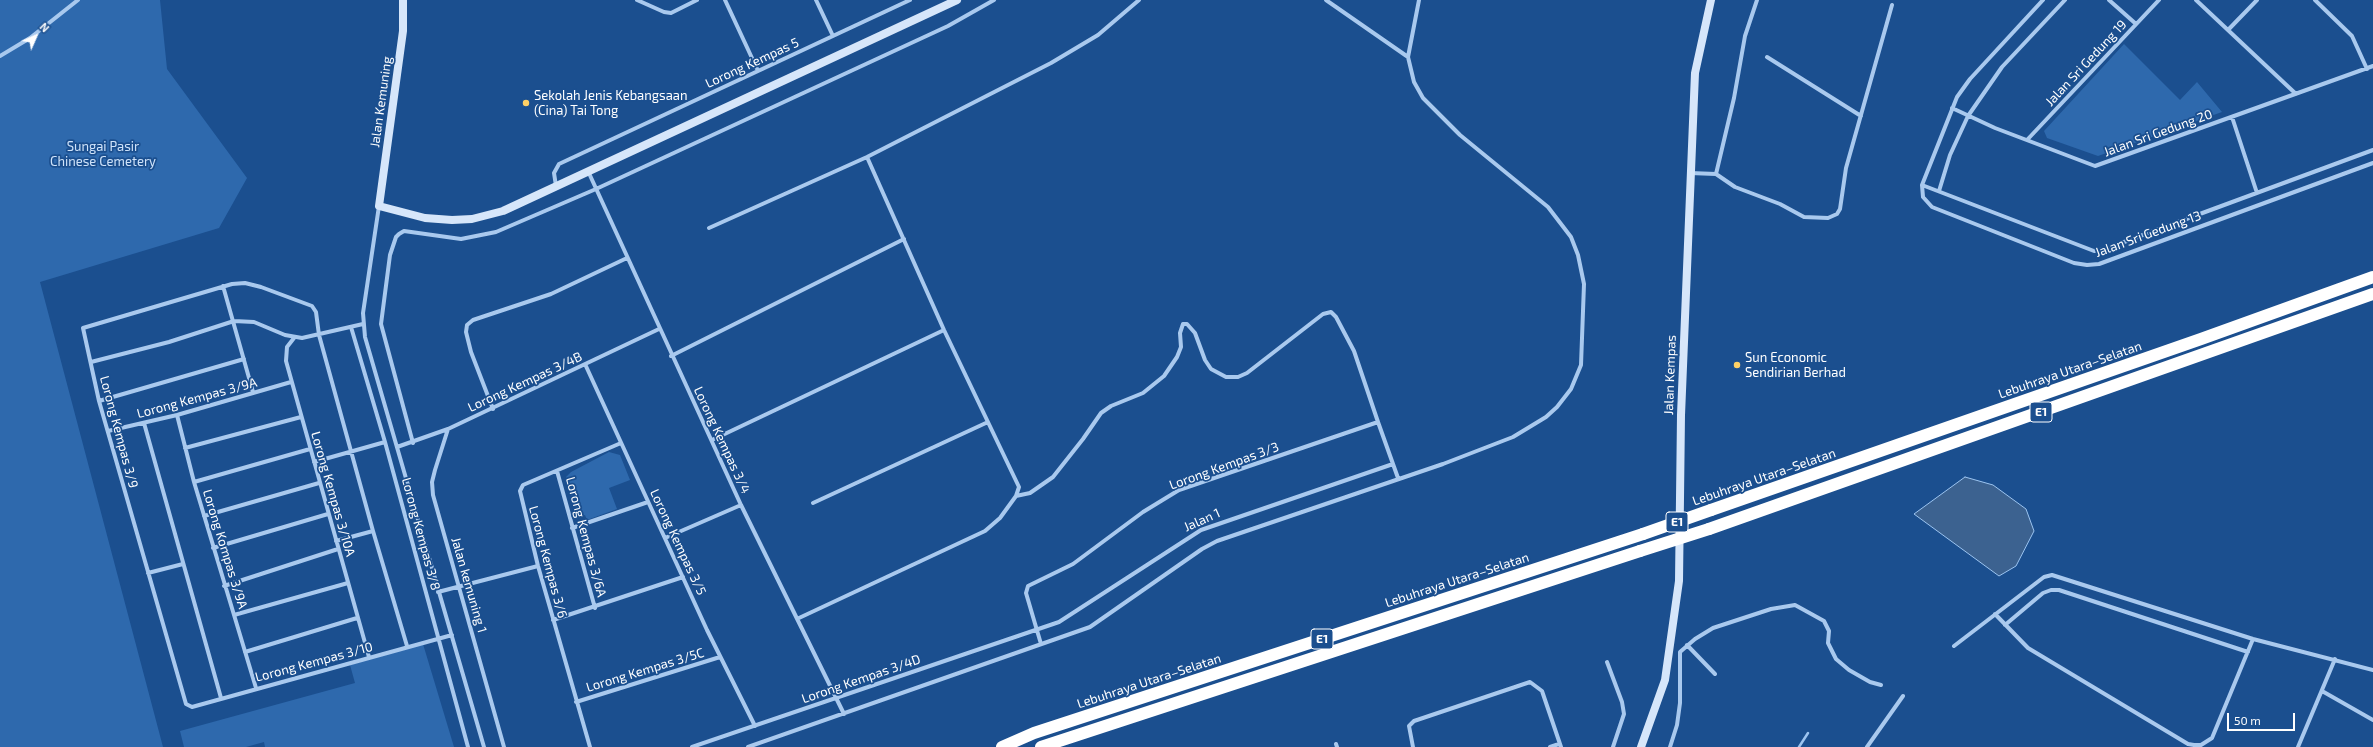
<!DOCTYPE html>
<meta charset="utf-8">
<style>
body{margin:0}
#map{position:relative;width:2373px;height:747px;overflow:hidden;background:#1b4f8f;font-family:"Exo 2",sans-serif}
canvas{display:block}
.north{position:absolute;left:16px;top:16px;width:40px;height:40px;-webkit-text-stroke:3px #1b4f8f;paint-order:stroke;rotate:45deg;font-size:11px;font-weight:700;line-height:16px;text-align:center;color:#fff}
.north::after{content:'';display:block;margin:auto;width:14px;height:18px;background:#fff;clip-path:polygon(50% 0,100% 100%,50% 72%,0 100%)}
.scale{position:absolute;left:2227px;top:713px;width:68px;height:18px;box-sizing:border-box;border:2px solid #fff;border-top:0;padding-left:5px;font-size:12px;line-height:14px;white-space:nowrap;color:#fff;-webkit-text-stroke:3px #1b4f8f;paint-order:stroke}
</style>
<div id="map">
<canvas width="2373" height="747"></canvas>
<div class="north">N</div>
<div class="scale">50 m</div>
</div>
<script>
const g = document.querySelector('canvas').getContext('2d');
g.lineJoin = 'round';
function fill(path, color) { g.fillStyle = color; g.fill(path, 'evenodd'); }
const shape = rows => new Path2D(rows.map(r => 'M' + r).join(''));
function strokePath(path, color, width, dash) { g.strokeStyle = color; g.lineWidth = width; g.lineCap = dash ? 'butt' : 'round'; g.setLineDash(dash || []); g.stroke(path); }
function write(font, color, halo, rows, align = 'center') {
  g.font = font + ' "Exo 2",sans-serif'; g.lineWidth = 3.5; g.setLineDash([]); g.textBaseline = 'middle'; g.strokeStyle = halo; g.fillStyle = color; for (const [text, x, y, turn = 0] of rows) {
    g.save(); g.translate(x, y); g.rotate((+turn || 0) * Math.PI / 180); g.textAlign = isNaN(turn) ? turn : align; if (halo) g.strokeText(text, 0, 0); g.fillText(text, 0, 0); g.restore();
  }
}
fill(shape([
 [0,0,160,0,167,69,247,178,219,228,40,282,163,747,0,747],
 [2124,44,2180,100,2197,82,2222,112,2098,156,2047,138,2044,131],
 [609,452,620,455,630,480,609,488,617,509,587,520,585,515,577,518,566,477,571,472],
 [423,644,454,747,265,747,264,742,246,747,184,747,180,731,355,683,350,665]
]), '#2e69ad');
const water = shape([
 [1965,477,1993,485,2026,509,2034,531,2016,566,1999,576,1914,514,1965,477]
]);
fill(water, '#3c6290');
strokePath(water, '#9cc4f0', 1);
strokePath(shape([
 [1799,747,1808,733]
]), '#9cc4f0', 2.5);
strokePath(shape([
 [637,0,664,12,671,13,697,0],
 [725,0,758,71],
 [816,0,833,36],
 [1326,0,1408,57],
 [2043,0,1970,79,1957,97,1922,185,1923,197,1932,207,2074,263,2087,265,2099,264,2373,163],
 [2109,0,2136,24],
 [2196,0,2296,94],
 [2315,0,2352,36,2367,69],
 [2228,30,2257,0],
 [0,56,30,38,78,0],
 [1767,57,1861,116],
 [1952,108,1995,128,2095,166,2373,66],
 [2232,117,2257,193],
 [2027,140,2159,0],
 [588,171,741,505,844,714],
 [1690,173,1716,174,1735,187,1780,204,1804,217,1828,218,1837,214,1840,209,1846,168,1892,5],
 [1716,174,1734,98,1745,36,1757,0],
 [1922,185,2094,251,2105,249,2373,150],
 [556,186,554,173,559,164,910,0],
 [1939,191,1950,155,1968,116,2002,67,2065,0],
 [379,206,363,313,365,337,484,747],
 [709,228,867,157,1051,63,1098,35,1139,0],
 [223,286,253,392],
 [351,327,385,442,468,747],
 [294,338,287,347,286,361,369,657],
 [671,356,904,239],
 [91,362,169,342,234,321,254,322,285,335,302,338,363,324],
 [585,364,707,630,755,726],
 [99,401,244,359],
 [493,409,471,352,466,332,467,325,473,320,551,294,627,258],
 [177,415,194,482,256,688],
 [144,423,221,698],
 [448,429,435,470,432,482,433,495,504,747],
 [108,431,177,415,291,382],
 [712,440,944,330],
 [413,443,381,324,390,255,396,237,399,234,404,231,461,239,496,232,596,189,948,26,994,0],
 [397,447,448,429,659,329],
 [185,448,301,417],
 [314,462,385,442],
 [557,471,595,608],
 [194,482,310,449],
 [1016,496,1030,493,1053,477,1083,439,1101,413,1111,406,1143,393,1164,376,1177,357,1181,347,1180,333,1183,324,1187,324,1195,333,1205,360,1211,369,1226,377,1238,377,1247,373,1323,314,1331,312,1336,317,1354,351,1378,422],
 [813,503,988,422],
 [204,516,319,483],
 [572,528,648,502],
 [665,538,741,505],
 [336,541,373,531],
 [213,548,328,514],
 [148,573,183,564],
 [224,586,338,549],
 [438,592,538,566],
 [1995,614,2028,648,2188,744,2194,745,2201,745,2212,738,2253,639],
 [234,615,348,583],
 [799,618,985,531,1000,518,1016,496,1019,487,944,330,867,157],
 [553,620,683,577],
 [2005,625,2043,593,2051,590,2059,590,2248,652],
 [1041,644,1026,593,1028,586,1073,564,1143,512,1179,490,1378,422,1398,478],
 [1687,645,1715,674],
 [407,646,373,531,319,335,316,312,312,306,261,287,245,283,232,284,83,328,99,401,186,704,192,707,452,635],
 [1954,646,2044,577,2052,575,2253,639,2373,670],
 [245,652,357,618],
 [1607,662,1622,702,1624,714,1613,747],
 [2322,691,2373,720],
 [576,702,720,657],
 [1336,744,1337,747],
 [590,747,538,566,520,491,523,485,621,443],
 [692,747,1059,622,1201,530,1393,464],
 [748,747,1090,627,1202,549,1217,541,1443,464,1513,437,1546,417,1557,407,1571,389,1581,365,1584,284,1578,255,1571,237,1548,207,1460,135,1423,98,1414,82,1408,57,1419,0],
 [1413,747,1409,726,1414,721,1530,682,1542,691,1561,747],
 [1550,747,1559,744],
 [1670,747,1677,725,1680,703,1680,652,1695,639,1713,628,1771,609,1795,605,1824,621,1829,631,1828,643,1836,659,1849,670,1870,682,1881,685],
 [1867,747,1903,696],
 [2298,747,2335,659]
]), '#a9c9ee', 4);
strokePath(shape([
 [403,0,403,31,379,206,425,218,452,220,472,219,503,211,957,0],
 [1641,747,1665,680,1679,581,1681,415,1695,73,1711,0]
]), '#d6e6fa', 8);
strokePath(shape([
 [1711,510,2201,339,2373,277],
 [1709,529,2373,294],
 [1002,747,1034,733,1643,534],
 [1041,747,1640,551]
]), '#fff', 12);
strokePath(shape([
 [1643,534,1711,510],
 [1640,551,1709,529]
]), '#fff', 12);
for (const [x, y, r, color] of [
 [526,103,4,"#ffd166"],
 [1737,365,4,"#ffd166"]
]) { const dot = new Path2D(); dot.arc(x, y, r, 0, 2 * Math.PI); g.fillStyle = color; g.fill(dot); strokePath(dot, '#1b4f8f', 1.5); }
for (const [x, y, w] of [
 [2041,412,22],
 [1677,522,22],
 [1322,639,22]
]) { const box = new Path2D(); box.roundRect(x - w / 2, y - 10, w, 20, 3); g.fillStyle = '#1b4f8f'; g.fill(box); strokePath(box, '#fff', 1); }
write('bold 12px', '#fff', null, [
 ["E1",2041,412],
 ["E1",1677,522],
 ["E1",1322,639]
]);
write('13px', '#fff', '#1b4f8f', [
 ["Lorong Kempas 5",752,63,-25],
 ["Jalan Sri Gedung 19",2086,63,-47],
 ["Jalan Kemuning",381,102,-82],
 ["Jalan Sri Gedung 20",2158,133,-20],
 ["Jalan Sri Gedung 13",2148,234,-20],
 ["Lebuhraya Utara–Selatan",2070,370,-19],
 ["Jalan Kempas",1670,375,-88],
 ["Lorong Kempas 3/4B",525,382,-25],
 ["Lorong Kempas 3/9A",197,398,-15],
 ["Lorong Kempas 3/9",119,432,75],
 ["Lorong Kempas 3/4",722,440,65],
 ["Lorong Kempas 3/3",1224,466,-20],
 ["Lebuhraya Utara–Selatan",1764,477,-19],
 ["Lorong Kempas 3/10A",333,494,74],
 ["Jalan 1",1202,520,-24],
 ["Lorong Kempas 3/8",421,534,75],
 ["Lorong Kempas 3/6A",586,537,75],
 ["Lorong Kempas 3/5",678,542,65],
 ["Lorong Kompas 3/9A",225,549,73],
 ["Lorong Kempas 3/6",548,562,75],
 ["Lebuhraya Utara–Selatan",1457,580,-18],
 ["Jalan kemuning 1",469,585,74],
 ["Lorong Kempas 3/10",314,662,-15],
 ["Lorong Kempas 3/5C",645,670,-17],
 ["Lorong Kempas 3/4D",861,679,-19],
 ["Lebuhraya Utara–Selatan",1149,681,-18]
]);
write('13px', '#fff', '#1b4f8f', [
 ["Sekolah Jenis Kebangsaan",534,96],
 ["(Cina) Tai Tong",534,111],
 ["Sun Economic",1745,358],
 ["Sendirian Berhad",1745,373]
], 'left');
write('13px', '#cfe3fa', '#1b4f8f', [
 ["Sungai Pasir",103,147],
 ["Chinese Cemetery",103,162]
]);
</script>
